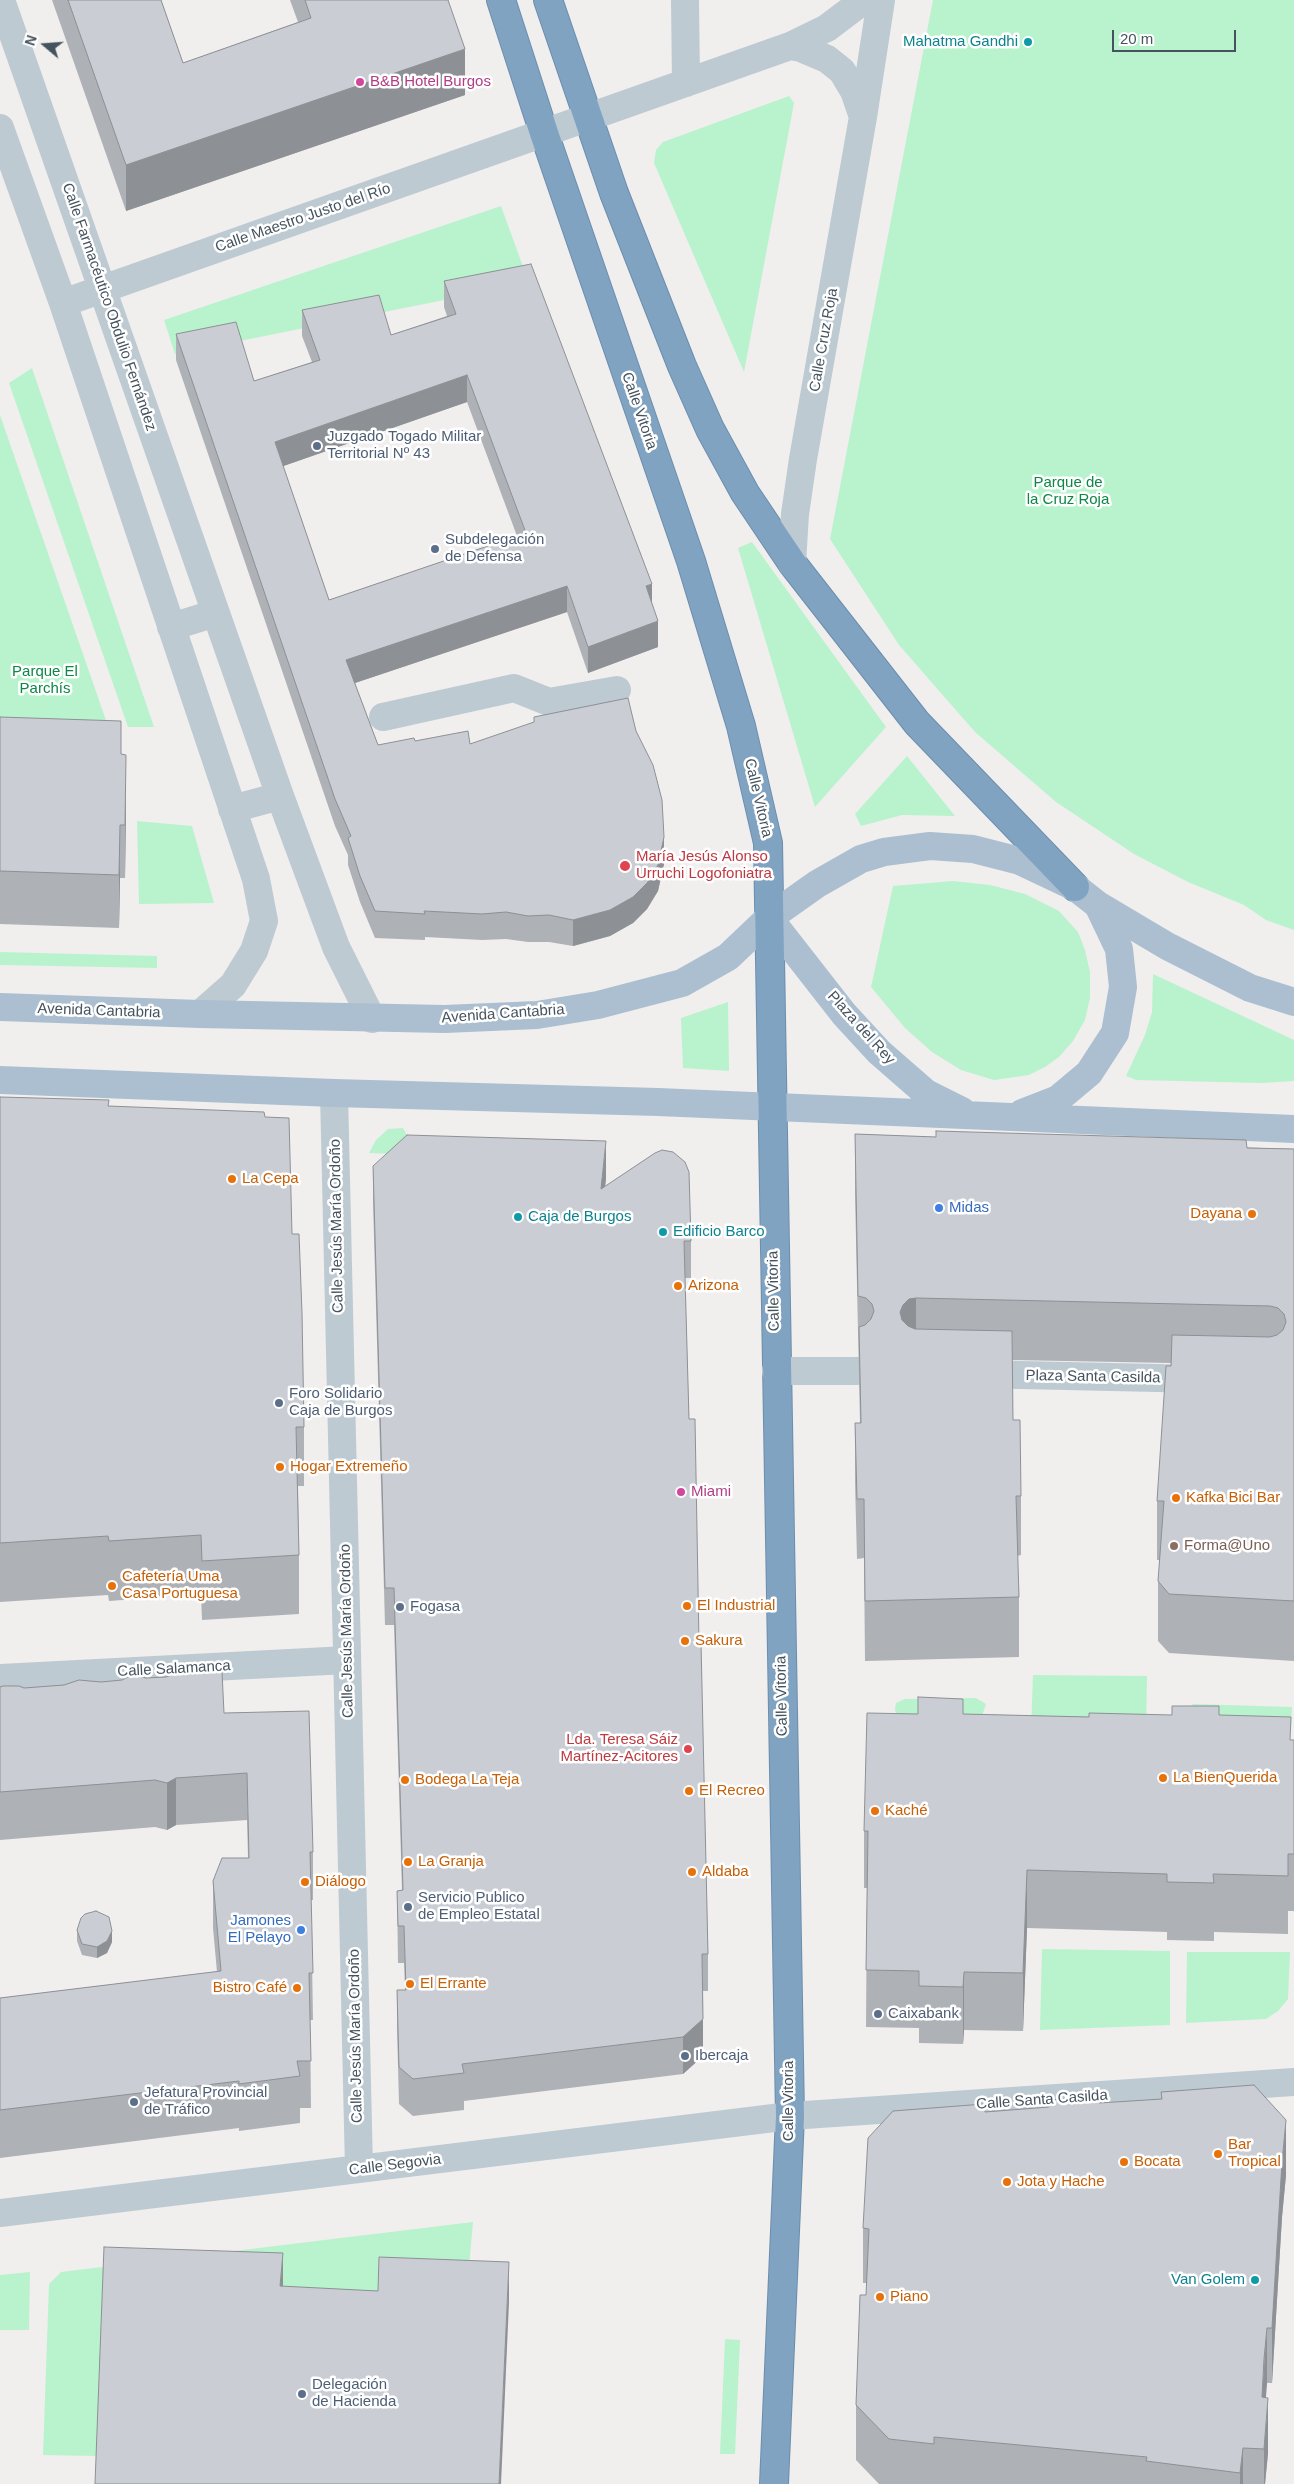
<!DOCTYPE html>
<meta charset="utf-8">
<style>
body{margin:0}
#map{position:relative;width:1294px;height:2484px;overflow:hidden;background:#f1eeee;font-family:Arial,sans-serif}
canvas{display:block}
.north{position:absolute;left:20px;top:20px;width:50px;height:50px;-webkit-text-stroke:4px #fff;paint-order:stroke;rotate:288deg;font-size:14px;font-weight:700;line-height:20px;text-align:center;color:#45535e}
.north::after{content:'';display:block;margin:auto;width:18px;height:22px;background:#45535e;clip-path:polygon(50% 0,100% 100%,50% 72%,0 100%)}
.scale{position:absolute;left:1112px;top:30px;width:124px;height:22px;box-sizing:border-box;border:2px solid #45535e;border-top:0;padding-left:6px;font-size:15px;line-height:18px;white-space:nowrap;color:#45535e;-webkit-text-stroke:4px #fff;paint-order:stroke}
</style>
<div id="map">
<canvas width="1294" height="2484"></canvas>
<div class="north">N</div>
<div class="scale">20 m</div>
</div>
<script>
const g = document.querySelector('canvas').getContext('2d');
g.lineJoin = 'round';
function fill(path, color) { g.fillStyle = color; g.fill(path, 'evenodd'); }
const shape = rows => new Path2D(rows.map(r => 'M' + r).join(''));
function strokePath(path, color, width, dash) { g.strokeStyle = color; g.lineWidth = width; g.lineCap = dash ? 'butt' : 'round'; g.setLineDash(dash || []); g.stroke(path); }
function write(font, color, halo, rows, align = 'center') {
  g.font = font + ' Arial,sans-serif'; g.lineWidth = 5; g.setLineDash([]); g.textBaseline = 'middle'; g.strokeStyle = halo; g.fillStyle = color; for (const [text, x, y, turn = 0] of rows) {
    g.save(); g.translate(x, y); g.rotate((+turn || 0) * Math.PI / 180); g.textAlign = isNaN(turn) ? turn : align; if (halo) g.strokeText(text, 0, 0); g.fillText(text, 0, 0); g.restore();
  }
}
fill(shape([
 [933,0,1294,0,1294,930,1266,920,1244,905,1188,882,1134,854,1056,802,975,732,899,645,830,539],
 [789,96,794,103,744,372,654,163,656,150,663,142],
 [501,206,529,283,175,354,164,320],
 [32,368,154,727,128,727,9,383],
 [0,415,109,729,0,726],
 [752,542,886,727,815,807,738,548],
 [907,756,955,816,902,815,861,826,855,814],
 [137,821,192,826,214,903,139,904],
 [953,881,990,885,1025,894,1059,911,1078,932,1085,950,1090,972,1090,998,1085,1020,1073,1041,1059,1057,1045,1067,1029,1075,994,1080,961,1070,932,1052,905,1028,871,987,893,886],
 [0,952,157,956,157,968,0,965],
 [1153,974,1294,1040,1294,1081,1262,1083,1136,1080,1126,1076,1145,1035,1152,1012],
 [728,1002,729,1071,683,1068,681,1018],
 [403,1128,409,1139,449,1156,369,1153,376,1140,388,1129],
 [1033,1675,1147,1676,1146,1731,1031,1731],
 [976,1698,986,1704,982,1716,896,1714,895,1709,896,1703,905,1699],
 [1193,1704,1292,1707,1291,1728,1192,1724,1186,1710],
 [1042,1949,1170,1951,1170,2025,1040,2030],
 [1187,1952,1290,1952,1288,1999,1278,2011,1266,2019,1186,2023],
 [473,2222,466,2301,98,2456,43,2455,49,2284,61,2272],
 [30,2272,29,2330,0,2330,0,2275],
 [725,2339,740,2340,735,2454,720,2454]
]), '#b8f3cd');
const highway = shape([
 [501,0,544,133,691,561,741,726,768,843,790,2116,774,2484],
 [548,0,614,193,682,366,710,429,745,493,792,563,917,723,1075,887]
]);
strokePath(highway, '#6c8eae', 30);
strokePath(shape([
 [1,0,280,796,336,947,372,1019],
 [685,0,686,83],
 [790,46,801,48,827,59,842,71,854,91,863,117],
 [0,128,63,303,256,879,264,921,254,951,233,985,200,1014],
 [63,303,790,46,827,28,864,0],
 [792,563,795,514,803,459,863,117,881,0],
 [171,627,216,613],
 [383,717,514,688,549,702,617,690],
 [232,809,280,796],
 [334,1093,359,2169],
 [776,1371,858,1371],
 [975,1374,1202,1379],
 [0,1678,347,1660],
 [0,2213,790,2116,1294,2082]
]), '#bdcad2', 28);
strokePath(shape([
 [769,918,844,1014,879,1052,926,1093,962,1111],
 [0,1007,200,1014,445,1019,537,1015,598,1005,682,983,728,957,769,918,817,884,861,859,884,852,930,846,973,849,1020,861,1075,887,1098,905,1167,946,1250,988,1294,1002],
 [0,1080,334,1093,658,1102,1294,1129],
 [1022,1113,1058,1099,1089,1073,1115,1033,1123,987,1119,949,1098,905]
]), '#abbfd0', 28);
strokePath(highway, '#81a3c2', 28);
fill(shape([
 [52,0,161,0,183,63,298,22,290,0,448,0,465,95,126,211],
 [444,281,652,603,658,647,588,673,567,612,355,683,378,745,415,741,470,744,664,864,658,891,647,909,633,923,610,936,573,946,549,942,528,942,506,939,482,940,425,937,425,940,375,938,360,902,348,865,348,855,335,826,176,360,176,334,254,381,312,362,302,336,302,310,391,335,447,316,444,307],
 [467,402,517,536,329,600,283,466],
 [0,717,121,754,126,808,125,878,120,878,119,928,0,924],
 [0,1097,109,1106,265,1117,292,1234,304,1427,304,1486,298,1486,299,1555,299,1614,202,1620,201,1594,109,1601,108,1595,0,1602],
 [855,1134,936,1137,1294,1149,1294,1661,1169,1653,1158,1641,1158,1581,1160,1560,1157,1560,1157,1501,1171,1363,1012,1360,1013,1420,1021,1496,1021,1555,1017,1556,1019,1597,1019,1657,865,1661,864,1558,857,1559,855,1483,855,1423,860,1423,855,1194],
 [373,1166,606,1178,605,1187,691,1241,691,1278,685,1278,689,1419,699,1643,708,1954,708,1991,703,1991,703,2056,683,2074,464,2101,464,2110,413,2116,399,2104,397,2027,397,1990,405,1990,404,1963,398,1963,397,1891,402,1890,394,1625,385,1625,373,1202],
 [0,1687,24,1688,224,1713,313,1852,313,1900,311,1900,313,2020,310,2020,311,2108,300,2108,300,2123,239,2131,239,2128,0,2158,0,1998,217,1972,213,1928,213,1881,248,1858,247,1820,176,1825,167,1830,155,1827,0,1840],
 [963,1714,1089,1717,1172,1715,1219,1715,1291,1740,1294,1740,1294,1911,1288,1911,1288,1934,1214,1932,1214,1941,1167,1940,1167,1932,1027,1928,1023,2031,964,2030,963,2044,919,2043,919,2028,866,2027,867,1888,864,1888,864,1831],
 [77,1930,112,1942,107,1953,97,1958,82,1955,77,1941],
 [1161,2092,1286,2175,1282,2217,1272,2383,1267,2383,1265,2398,1268,2453,1265,2484,879,2484,856,2460,856,2405,867,2283,863,2283,863,2228,985,2112,1161,2099]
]), '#aeb1b6');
fill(shape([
 [465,49,465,95,126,211,126,165],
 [467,375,467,402,275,469,275,442],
 [652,584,652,610,646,586],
 [567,586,567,612,346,686,346,660],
 [658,621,658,647,588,673,588,647],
 [126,755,126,808,125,878,125,825],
 [120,825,120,878,119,928,119,875],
 [664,837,664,864,658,891,647,909,633,923,610,936,573,946,573,920],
 [606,1141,606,1178,601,1226,601,1189],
 [916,1298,916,1357,903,1364,900,1312,903,1305,909,1299],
 [176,1778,176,1825,167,1830,167,1783],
 [1027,1870,1027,1928,1023,2031,1023,1973],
 [112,1931,112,1942,107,1953,97,1958,97,1947],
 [964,1972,964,2030,963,2044,963,1987],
 [703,2019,703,2056,683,2074,683,2037],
 [1286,2120,1286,2175,1282,2217,1272,2383,1272,2328,1282,2162],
 [283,2253,283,2293,280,2286],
 [509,2262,509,2302,501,2484,499,2484],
 [1267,2328,1267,2383,1262,2452,1262,2397],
 [1268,2398,1268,2453,1265,2484,1264,2484,1264,2449],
 [1243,2448,1243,2484,1240,2484,1240,2473]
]), '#8d9094');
const building = shape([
 [68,0,161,0,183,63,311,18,305,0,448,0,465,49,126,165,68,0],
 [531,264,652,584,646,586,658,621,588,647,567,586,346,660,378,745,414,738,415,741,468,731,470,744,534,722,534,717,628,698,636,731,653,765,662,800,664,837,658,865,647,883,633,897,610,910,573,920,549,915,528,916,506,912,482,914,424,911,425,914,375,911,360,876,348,838,351,836,335,799,176,334,236,322,254,381,320,360,302,310,379,295,391,335,456,314,444,281,531,264],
 [467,375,526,533,329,600,275,442,467,375],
 [0,717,121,721,121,754,126,755,125,825,120,825,119,875,0,871,0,717],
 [0,1097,109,1100,108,1106,264,1112,265,1117,289,1118,292,1234,299,1234,302,1313,304,1427,296,1427,299,1555,202,1561,201,1535,109,1541,108,1536,0,1543,0,1097],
 [936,1131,1246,1140,1247,1148,1294,1149,1294,1601,1169,1594,1158,1581,1164,1501,1157,1501,1166,1366,1171,1366,1172,1335,1270,1337,1277,1335,1283,1330,1286,1322,1284,1314,1278,1308,1270,1306,916,1298,909,1299,903,1305,900,1312,902,1320,908,1326,915,1329,1012,1331,1013,1420,1020,1420,1021,1496,1016,1496,1019,1597,865,1601,864,1499,857,1499,855,1423,861,1423,859,1327,865,1325,871,1319,874,1311,872,1304,866,1298,858,1296,855,1134,936,1137,936,1131],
 [407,1135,606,1141,601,1189,655,1153,662,1150,673,1152,685,1162,689,1172,691,1241,684,1241,689,1419,695,1419,699,1643,701,1643,708,1954,702,1954,703,2019,683,2037,462,2064,464,2073,413,2079,399,2067,397,1990,406,1990,404,1926,398,1926,397,1891,403,1890,394,1588,385,1588,373,1166,407,1135],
 [179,1672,191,1674,222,1672,224,1713,309,1711,313,1852,310,1852,313,1973,309,1973,311,2061,297,2061,300,2076,239,2084,239,2081,0,2110,0,1998,221,1971,213,1881,222,1858,249,1858,247,1773,176,1778,167,1783,155,1780,0,1792,0,1687,3,1686,19,1686,24,1688,64,1685,79,1680,101,1682,122,1680,132,1675,146,1678,166,1677,179,1672],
 [918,1697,963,1699,963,1714,1089,1717,1089,1713,1172,1715,1172,1706,1219,1706,1219,1715,1291,1717,1290,1740,1294,1740,1294,1854,1288,1854,1288,1876,1213,1874,1214,1883,1167,1882,1167,1874,1027,1870,1023,1973,964,1972,963,1987,919,1986,919,1971,866,1970,868,1831,864,1831,867,1713,918,1714,918,1697],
 [96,1911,109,1917,112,1931,107,1941,97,1947,82,1944,77,1930,81,1918,85,1914,96,1911],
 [1254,2085,1286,2120,1282,2162,1272,2328,1267,2328,1264,2359,1262,2397,1268,2398,1264,2449,1243,2448,1240,2473,1146,2461,1147,2457,934,2437,934,2444,889,2439,856,2405,860,2295,866,2295,869,2229,863,2228,868,2138,893,2111,984,2104,985,2112,1049,2107,1049,2100,1098,2097,1099,2103,1162,2099,1161,2092,1254,2085],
 [104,2247,283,2253,280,2286,378,2291,379,2257,509,2262,499,2484,95,2484,104,2247]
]);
fill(building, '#caced4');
strokePath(building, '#8d9094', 1);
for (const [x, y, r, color] of [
 [1028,42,5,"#0f9aa8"],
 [360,82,5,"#d1479c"],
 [317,446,5,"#5c6f8a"],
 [435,549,5,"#5c6f8a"],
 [625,866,6,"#e0444e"],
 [232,1179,5,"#e8710a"],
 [939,1208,5,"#3f7fe0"],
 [1252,1214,5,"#e8710a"],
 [518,1217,5,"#0f9aa8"],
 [663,1232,5,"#0f9aa8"],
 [678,1286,5,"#e8710a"],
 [279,1403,5,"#5c6f8a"],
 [280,1467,5,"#e8710a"],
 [681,1492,5,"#d1479c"],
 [1176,1498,5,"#e8710a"],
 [1174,1546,5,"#8d6e63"],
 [112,1586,5,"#e8710a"],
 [687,1606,5,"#e8710a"],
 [400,1607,5,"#5c6f8a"],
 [685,1641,5,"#e8710a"],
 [688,1749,5,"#e0444e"],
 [1163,1778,5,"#e8710a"],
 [405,1780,5,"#e8710a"],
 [689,1791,5,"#e8710a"],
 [875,1811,5,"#e8710a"],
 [408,1862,5,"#e8710a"],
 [692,1872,5,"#e8710a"],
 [305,1882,5,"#e8710a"],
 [408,1907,5,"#5c6f8a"],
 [301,1930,5,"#3f7fe0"],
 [410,1984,5,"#e8710a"],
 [297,1988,5,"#e8710a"],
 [878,2014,5,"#5c6f8a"],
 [685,2056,5,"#5c6f8a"],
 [134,2102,5,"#5c6f8a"],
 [1218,2154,5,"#e8710a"],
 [1124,2162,5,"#e8710a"],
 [1007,2182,5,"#e8710a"],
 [1255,2280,5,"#0f9aa8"],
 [880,2297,5,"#e8710a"],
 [302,2394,5,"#5c6f8a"]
]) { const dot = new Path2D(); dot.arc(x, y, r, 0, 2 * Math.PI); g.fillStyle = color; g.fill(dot); strokePath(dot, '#fff', 2); }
write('15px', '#0d838f', '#fff', [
 ["Mahatma Gandhi",1018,42],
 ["Caja de Burgos",528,1217,"left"],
 ["Edificio Barco",673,1232,"left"],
 ["Van Golem",1245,2280]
], 'right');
write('15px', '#b23c85', '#fff', [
 ["B&B Hotel Burgos",370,82],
 ["Miami",691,1492]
], 'left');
write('15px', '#45535e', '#fff', [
 ["Calle Maestro Justo del Río",303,218,-19],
 ["Calle Farmacéutico Obdulio Fernández",109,307,71],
 ["Calle Cruz Roja",824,340,-80],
 ["Calle Vitoria",639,411,71],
 ["Calle Vitoria",758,798,77],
 ["Avenida Cantabria",99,1011,2],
 ["Avenida Cantabria",503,1014,-4],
 ["Plaza del Rey",861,1028,48],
 ["Calle Jesús María Ordoño",337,1226,-91],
 ["Calle Vitoria",774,1291,-91],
 ["Plaza Santa Casilda",1093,1377,1],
 ["Calle Jesús María Ordoño",347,1631,-91],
 ["Calle Salamanca",174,1669,-3],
 ["Calle Vitoria",782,1696,-91],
 ["Calle Jesús María Ordoño",356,2036,-91],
 ["Calle Santa Casilda",1042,2100,-4],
 ["Calle Vitoria",789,2101,-90],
 ["Calle Segovia",395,2165,-7]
]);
write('15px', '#4e5e75', '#fff', [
 ["Juzgado Togado Militar",327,437],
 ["Territorial Nº 43",327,454],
 ["Subdelegación",445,540],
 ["de Defensa",445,557],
 ["Foro Solidario",289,1394],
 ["Caja de Burgos",289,1411],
 ["Fogasa",410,1607],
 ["Servicio Publico",418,1898],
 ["de Empleo Estatal",418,1915],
 ["Caixabank",888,2014],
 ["Ibercaja",695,2056],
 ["Jefatura Provincial",144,2093],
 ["de Tráfico",144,2110],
 ["Delegación",312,2385],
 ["de Hacienda",312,2402]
], 'left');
write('15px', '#0e8646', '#fff', [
 ["Parque de",1068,483],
 ["la Cruz Roja",1068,500],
 ["Parque El",45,672],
 ["Parchís",45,689]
]);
write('15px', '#be3a42', '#fff', [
 ["María Jesús Alonso",636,857],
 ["Urruchi Logofoniatra",636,874],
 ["Lda. Teresa Sáiz",678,1740,"right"],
 ["Martínez-Acitores",678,1757,"right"]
], 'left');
write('15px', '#c56008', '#fff', [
 ["La Cepa",242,1179],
 ["Dayana",1242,1214,"right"],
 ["Arizona",688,1286],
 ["Hogar Extremeño",290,1467],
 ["Kafka Bici Bar",1186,1498],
 ["Cafetería Uma",122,1577],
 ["Casa Portuguesa",122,1594],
 ["El Industrial",697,1606],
 ["Sakura",695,1641],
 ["La BienQuerida",1173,1778],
 ["Bodega La Teja",415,1780],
 ["El Recreo",699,1791],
 ["Kaché",885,1811],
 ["La Granja",418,1862],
 ["Aldaba",702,1872],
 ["Diálogo",315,1882],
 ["El Errante",420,1984],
 ["Bistro Café",287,1988,"right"],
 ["Bar",1228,2145],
 ["Tropical",1228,2162],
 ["Bocata",1134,2162],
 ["Jota y Hache",1017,2182],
 ["Piano",890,2297]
], 'left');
write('15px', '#366cbe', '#fff', [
 ["Midas",949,1208],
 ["Jamones",291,1921,"right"],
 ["El Pelayo",291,1938,"right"]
], 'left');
write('15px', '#785e54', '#fff', [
 ["Forma@Uno",1184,1546]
], 'left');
</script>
